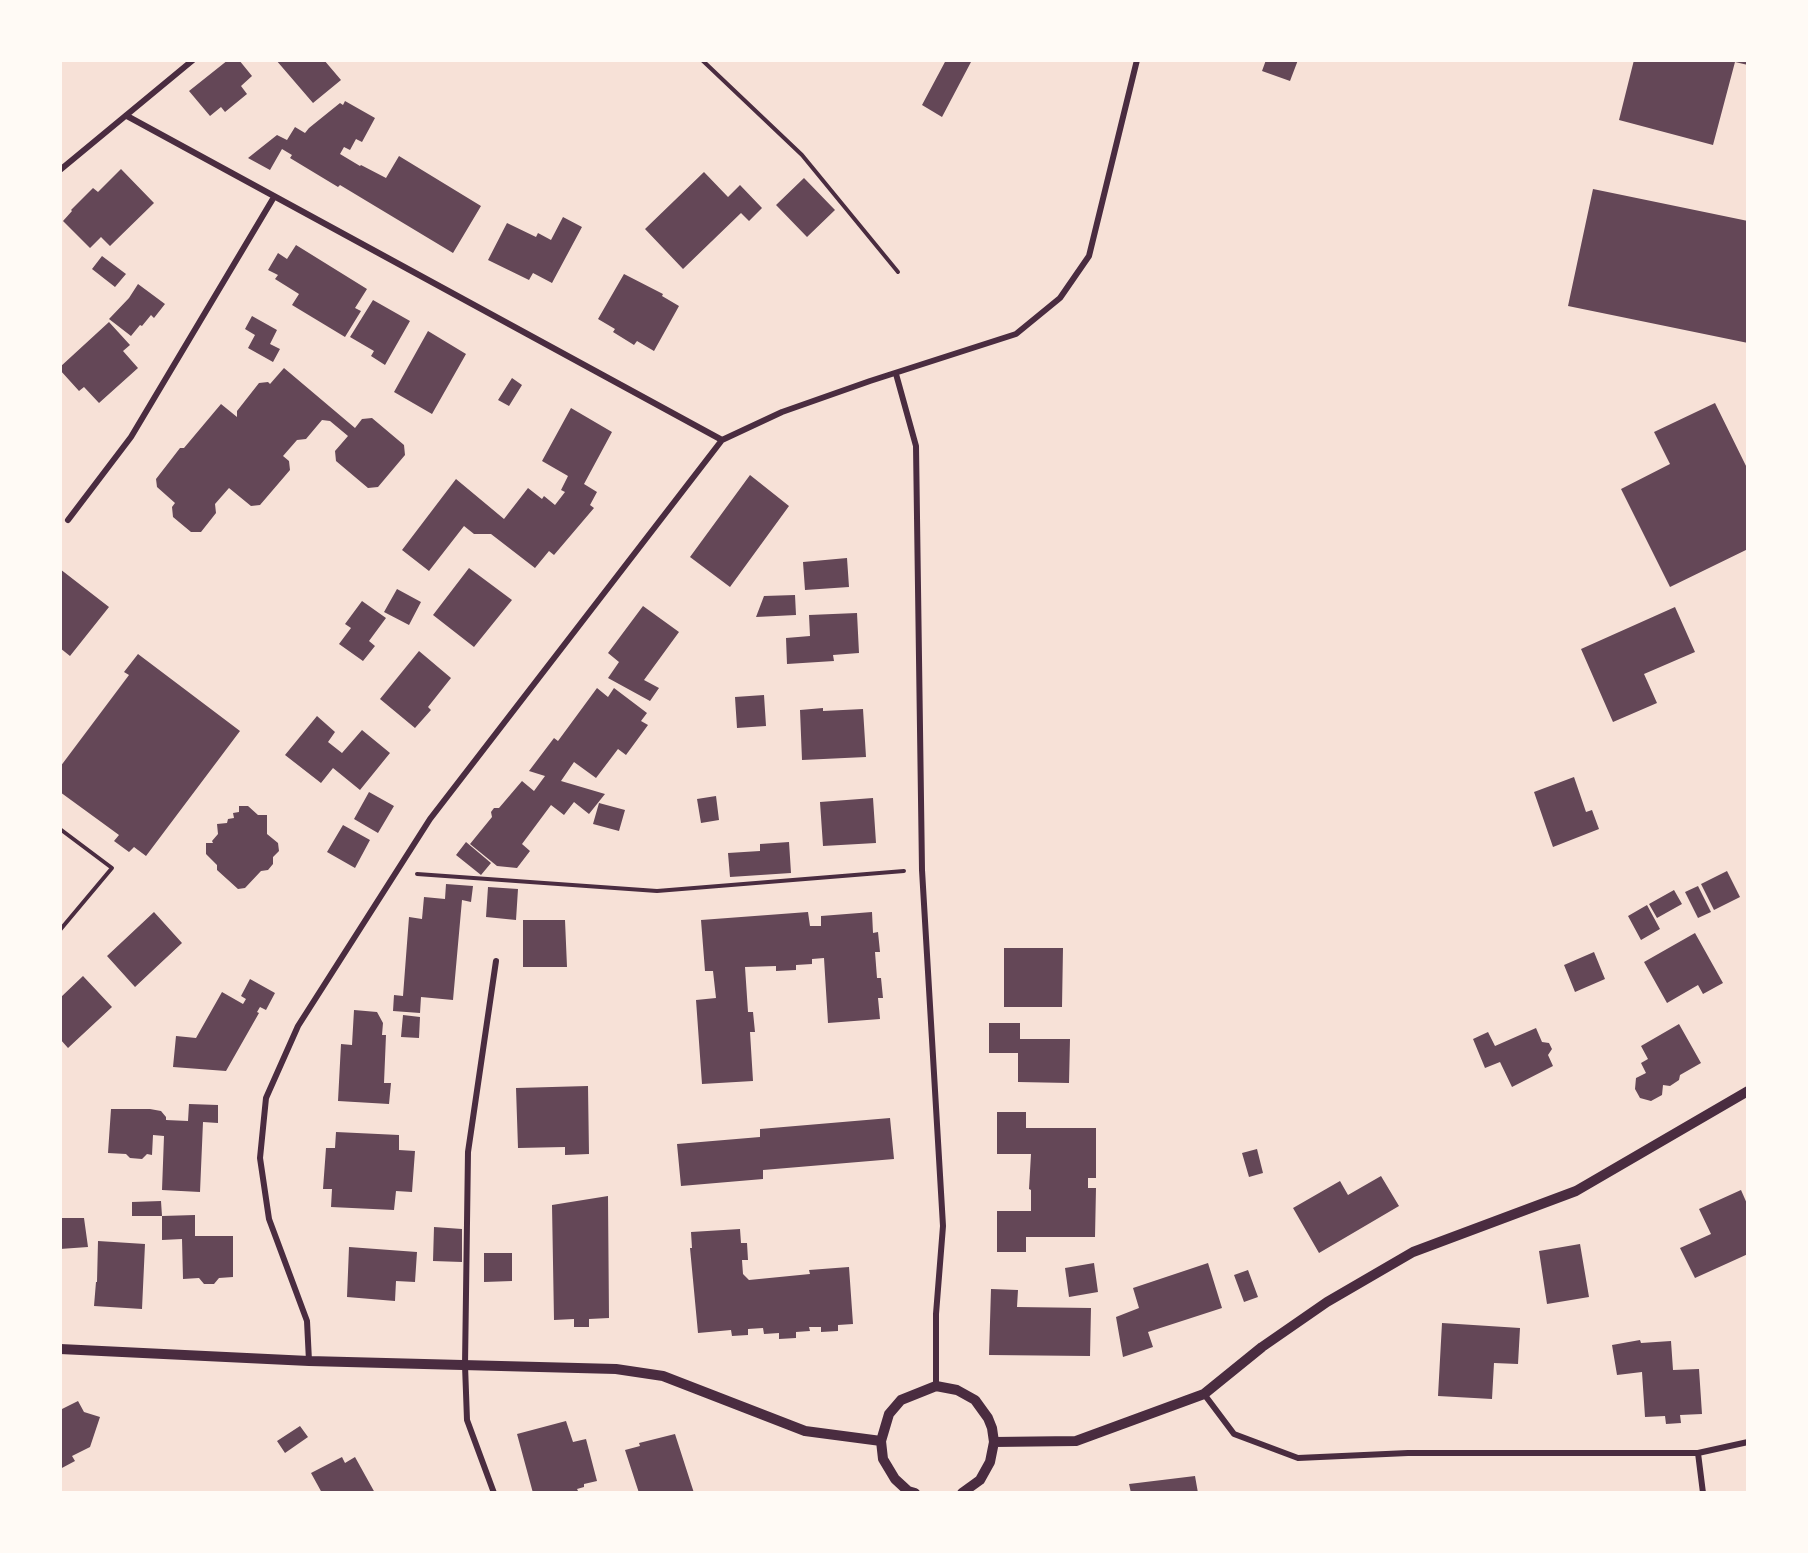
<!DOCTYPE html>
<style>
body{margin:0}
#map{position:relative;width:1808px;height:1553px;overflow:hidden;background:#f7e1d7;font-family:"Varela Round",sans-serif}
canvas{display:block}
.frame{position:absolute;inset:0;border:62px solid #fffaf5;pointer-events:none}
</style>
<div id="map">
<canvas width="1808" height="1553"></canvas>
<div class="frame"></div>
</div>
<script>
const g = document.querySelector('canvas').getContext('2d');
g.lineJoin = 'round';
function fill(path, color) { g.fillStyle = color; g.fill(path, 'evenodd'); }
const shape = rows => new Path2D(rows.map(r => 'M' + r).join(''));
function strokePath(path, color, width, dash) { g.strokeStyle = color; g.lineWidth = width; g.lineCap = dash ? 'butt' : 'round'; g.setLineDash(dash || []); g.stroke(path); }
fill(shape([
 [228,60,239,60,252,76,241,86,247,94,225,112,221,107,210,116,189,91],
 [276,60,324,60,341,80,313,103],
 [946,60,967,60,971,62,942,117,922,105],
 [1266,60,1298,60,1290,81,1262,71],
 [1634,60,1748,60,1748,65,1735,62,1713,145,1619,120],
 [345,101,375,118,362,142,356,139,350,150,344,147,340,154,360,166,361,165,386,178,399,156,481,206,453,253,340,185,338,187,290,158,292,155,282,149,270,170,248,158,277,135,287,140,295,127,305,133,309,128,340,103,343,105],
 [121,169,154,203,110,246,101,237,90,248,63,221,72,211,71,210,93,188,98,192],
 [704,172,728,197,740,185,762,208,749,221,741,213,683,269,645,229],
 [804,178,835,210,807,237,776,205],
 [1593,189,1748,221,1748,343,1568,306],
 [563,217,582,227,552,283,533,273,529,280,488,260,507,223,536,237,538,233,551,240],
 [296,245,367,289,355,308,361,311,345,337,292,305,299,294,275,279,278,275,268,270,278,253,287,259],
 [102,256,126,274,115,287,92,269],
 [624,274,663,294,662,296,679,306,654,351,637,341,634,345,613,332,615,329,598,319],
 [138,284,165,304,154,318,151,315,142,326,140,325,131,336,109,319,129,298],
 [373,300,410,321,385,365,371,356,374,351,350,337],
 [252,316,277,330,270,344,280,349,273,362,248,348,255,335,245,329],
 [109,322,130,345,123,351,138,368,99,403,84,387,79,391,60,370,60,367],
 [428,331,466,354,432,414,394,392],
 [284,368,355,428,362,419,372,418,404,445,405,455,378,487,368,488,336,461,335,451,348,436,330,421,322,420,306,439,297,440,283,456,289,461,290,470,260,505,251,506,229,488,215,504,216,513,201,532,191,532,173,517,172,507,175,503,157,487,156,479,180,448,184,448,221,404,237,417,237,411,259,383,268,382,270,384],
 [512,378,522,385,509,406,498,400],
 [1715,403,1748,470,1748,549,1670,587,1621,489,1670,464,1654,432],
 [571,408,612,432,584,484,597,492,590,505,594,508,554,555,549,551,535,568,491,534,474,534,464,526,429,571,402,550,456,479,504,519,528,488,542,499,544,496,555,505,565,492,561,490,568,476,542,461],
 [750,475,789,506,730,587,690,557],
 [847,558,849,587,805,590,803,562],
 [469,568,512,600,474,647,433,615],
 [60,569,109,607,70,656,60,648],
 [397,589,421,602,409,625,384,612],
 [795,595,796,615,756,617,764,596],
 [362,601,386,618,369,641,375,646,363,661,339,644,351,628,345,624],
 [643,606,679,632,644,680,659,688,650,701,608,678,619,662,608,653],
 [1675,607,1695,652,1644,674,1657,703,1613,722,1581,649],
 [857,613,859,653,833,655,834,661,787,664,786,638,810,636,809,615],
 [419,651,451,678,428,707,431,710,415,728,380,699],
 [138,654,240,731,146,856,134,847,129,852,114,841,119,835,60,792,60,767,129,675,124,672],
 [597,688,608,697,614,688,647,713,641,721,648,725,626,755,618,749,596,778,574,762,561,781,605,794,589,814,574,802,564,815,551,805,522,844,530,851,517,868,497,866,470,844,492,817,491,812,494,808,499,808,522,781,534,791,545,776,529,771,554,738,558,741],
 [764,695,766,726,737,728,735,697],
 [823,708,823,711,863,709,866,757,802,760,800,710],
 [317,716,335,732,328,742,342,753,362,730,390,753,360,790,333,768,321,783,285,755],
 [1574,777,1586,812,1592,810,1599,829,1553,847,1534,792],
 [369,792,394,806,378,833,354,819],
 [716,796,719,820,701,823,697,799],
 [873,798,876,843,823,846,820,802],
 [599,803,625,810,619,831,593,824],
 [239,806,248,806,258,815,267,815,267,834,278,843,279,851,273,857,273,864,268,870,261,871,245,888,238,889,217,870,217,865,206,854,206,843,213,843,212,841,218,834,217,824,227,823,228,819,234,818,233,813,239,812],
 [343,825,370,840,355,868,327,852],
 [466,842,491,863,481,875,456,855],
 [789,842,791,873,730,877,728,853,760,851,760,844],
 [1727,871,1740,897,1714,910,1701,884],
 [446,884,473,886,471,902,462,900,453,1000,421,997,420,1013,393,1011,394,995,403,996,409,917,422,919,424,897,445,899],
 [1698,886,1711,912,1698,918,1685,892],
 [488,887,518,889,516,920,486,917],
 [1674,890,1682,904,1657,918,1649,904],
 [1647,905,1660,929,1641,940,1628,916],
 [154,912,182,943,135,987,107,956],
 [808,912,810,926,821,926,821,916,872,912,873,933,878,932,880,952,875,952,877,978,881,978,883,998,878,998,880,1019,828,1023,824,958,812,959,812,964,796,965,796,970,776,971,776,966,745,967,748,1012,753,1012,755,1032,750,1032,753,1081,702,1084,696,1000,716,998,713,971,705,971,701,920],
 [523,920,565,920,567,967,523,967],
 [1695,933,1723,983,1703,994,1698,985,1667,1003,1644,962],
 [1004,948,1063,948,1062,1007,1004,1007],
 [1594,952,1605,979,1575,992,1564,965],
 [83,976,112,1007,68,1048,60,1039,60,998],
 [250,979,275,993,266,1010,260,1007,257,1012,259,1013,226,1071,173,1067,176,1036,196,1038,222,992,243,1004,246,999,241,996],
 [354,1010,377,1012,383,1023,382,1035,386,1035,384,1083,391,1083,389,1104,338,1101,341,1044,352,1045],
 [403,1015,420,1017,419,1038,401,1037],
 [989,1023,1020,1023,1020,1039,1070,1039,1069,1083,1018,1082,1018,1053,989,1053],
 [1679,1024,1701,1063,1680,1075,1679,1080,1670,1086,1663,1085,1662,1095,1651,1101,1640,1098,1635,1089,1636,1078,1646,1073,1641,1063,1648,1059,1641,1046],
 [1536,1028,1542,1042,1549,1043,1552,1049,1548,1055,1553,1066,1512,1087,1500,1062,1485,1068,1473,1039,1488,1032,1495,1046],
 [588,1086,589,1154,565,1155,565,1147,518,1148,516,1088],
 [189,1104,218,1105,218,1123,203,1122,200,1192,162,1190,164,1136,153,1135,152,1155,147,1154,142,1159,130,1158,126,1154,108,1153,111,1109,150,1109,161,1111,166,1117,166,1120,188,1121],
 [997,1112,1026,1112,1026,1128,1096,1128,1096,1178,1088,1178,1088,1188,1096,1188,1095,1237,1026,1237,1026,1252,997,1252,997,1211,1031,1211,1031,1190,1029,1189,1031,1154,997,1154],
 [890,1118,894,1159,763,1170,763,1179,681,1186,677,1144,760,1137,760,1129],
 [336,1132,399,1135,399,1150,415,1151,412,1192,396,1191,394,1210,331,1207,332,1189,323,1189,326,1148,335,1148],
 [1257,1149,1263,1173,1249,1177,1242,1153],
 [1381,1176,1399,1206,1319,1253,1293,1208,1340,1181,1348,1195],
 [1741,1190,1748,1206,1748,1254,1695,1278,1680,1248,1711,1234,1699,1209],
 [608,1196,609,1318,589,1319,589,1327,574,1327,574,1319,554,1320,552,1205],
 [161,1201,162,1216,132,1216,132,1202],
 [195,1215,195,1236,233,1236,233,1277,219,1278,214,1284,204,1284,199,1278,183,1279,182,1239,162,1240,162,1216],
 [60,1218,84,1218,88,1247,60,1249],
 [434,1227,462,1229,462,1262,433,1261],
 [740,1229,741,1243,747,1243,748,1260,742,1260,743,1274,749,1280,810,1274,809,1270,849,1267,853,1324,838,1325,838,1331,821,1332,821,1327,809,1327,810,1331,796,1332,796,1338,779,1339,779,1333,764,1334,763,1328,748,1329,748,1335,732,1336,731,1330,698,1333,690,1248,692,1248,691,1232],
 [98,1241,145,1244,142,1309,94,1306,96,1282,97,1282],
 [1580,1244,1589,1297,1547,1304,1539,1251],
 [349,1247,417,1252,415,1282,396,1281,395,1301,347,1297],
 [484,1253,512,1253,512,1281,484,1282],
 [1094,1263,1098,1292,1069,1297,1065,1268],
 [1208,1263,1222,1308,1148,1332,1153,1347,1123,1357,1116,1317,1139,1308,1133,1288],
 [1248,1270,1258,1297,1244,1302,1234,1275],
 [991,1289,1018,1290,1017,1307,1091,1308,1090,1356,989,1355],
 [1442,1323,1520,1328,1518,1364,1494,1363,1492,1399,1438,1396],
 [1640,1340,1641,1343,1671,1341,1673,1370,1699,1369,1702,1414,1680,1415,1681,1423,1666,1424,1665,1416,1645,1417,1642,1372,1617,1375,1612,1345],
 [78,1401,84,1412,100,1417,90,1447,72,1456,75,1461,60,1469,60,1410],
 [566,1421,573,1442,586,1439,597,1481,584,1484,584,1487,577,1489,579,1493,533,1493,517,1434],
 [300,1426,308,1437,285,1453,277,1441],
 [675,1434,694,1493,639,1493,625,1450,640,1446,639,1443],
 [342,1457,345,1463,355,1457,375,1493,322,1493,311,1473],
 [1195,1476,1198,1493,1131,1493,1129,1484]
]), '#644757');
strokePath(shape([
 [702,60,802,155,898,272],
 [60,829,112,868,60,930],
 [417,874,657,891,904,871]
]), '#4a2c40', 4);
strokePath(shape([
 [127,116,722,440,782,412,870,381,1016,334,1060,298,1089,256,1137,60],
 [60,170,193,60],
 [896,374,916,446,922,870,943,1226,936,1314,936,1386],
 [68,520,131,437,274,197],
 [309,1361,307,1321,269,1219,260,1158,266,1098,298,1026,430,819,722,440],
 [1204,1394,1234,1434,1298,1458,1408,1453,1698,1453,1748,1442],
 [1698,1453,1703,1493],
 [494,1493,467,1420,465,1365,468,1152,496,961]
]), '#4a2c40', 6);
strokePath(shape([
 [60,1349,309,1361,616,1369,663,1376,805,1431,881,1441],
 [994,1442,1076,1441,1204,1394,1262,1347,1327,1302,1413,1252,1576,1191,1748,1091],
 [915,1493,908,1491,895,1479,883,1459,881,1441,889,1414,901,1400,936,1386,957,1390,975,1400,988,1418,992,1428,994,1442,990,1462,980,1480,962,1493]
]), '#4a2c40', 10);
</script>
